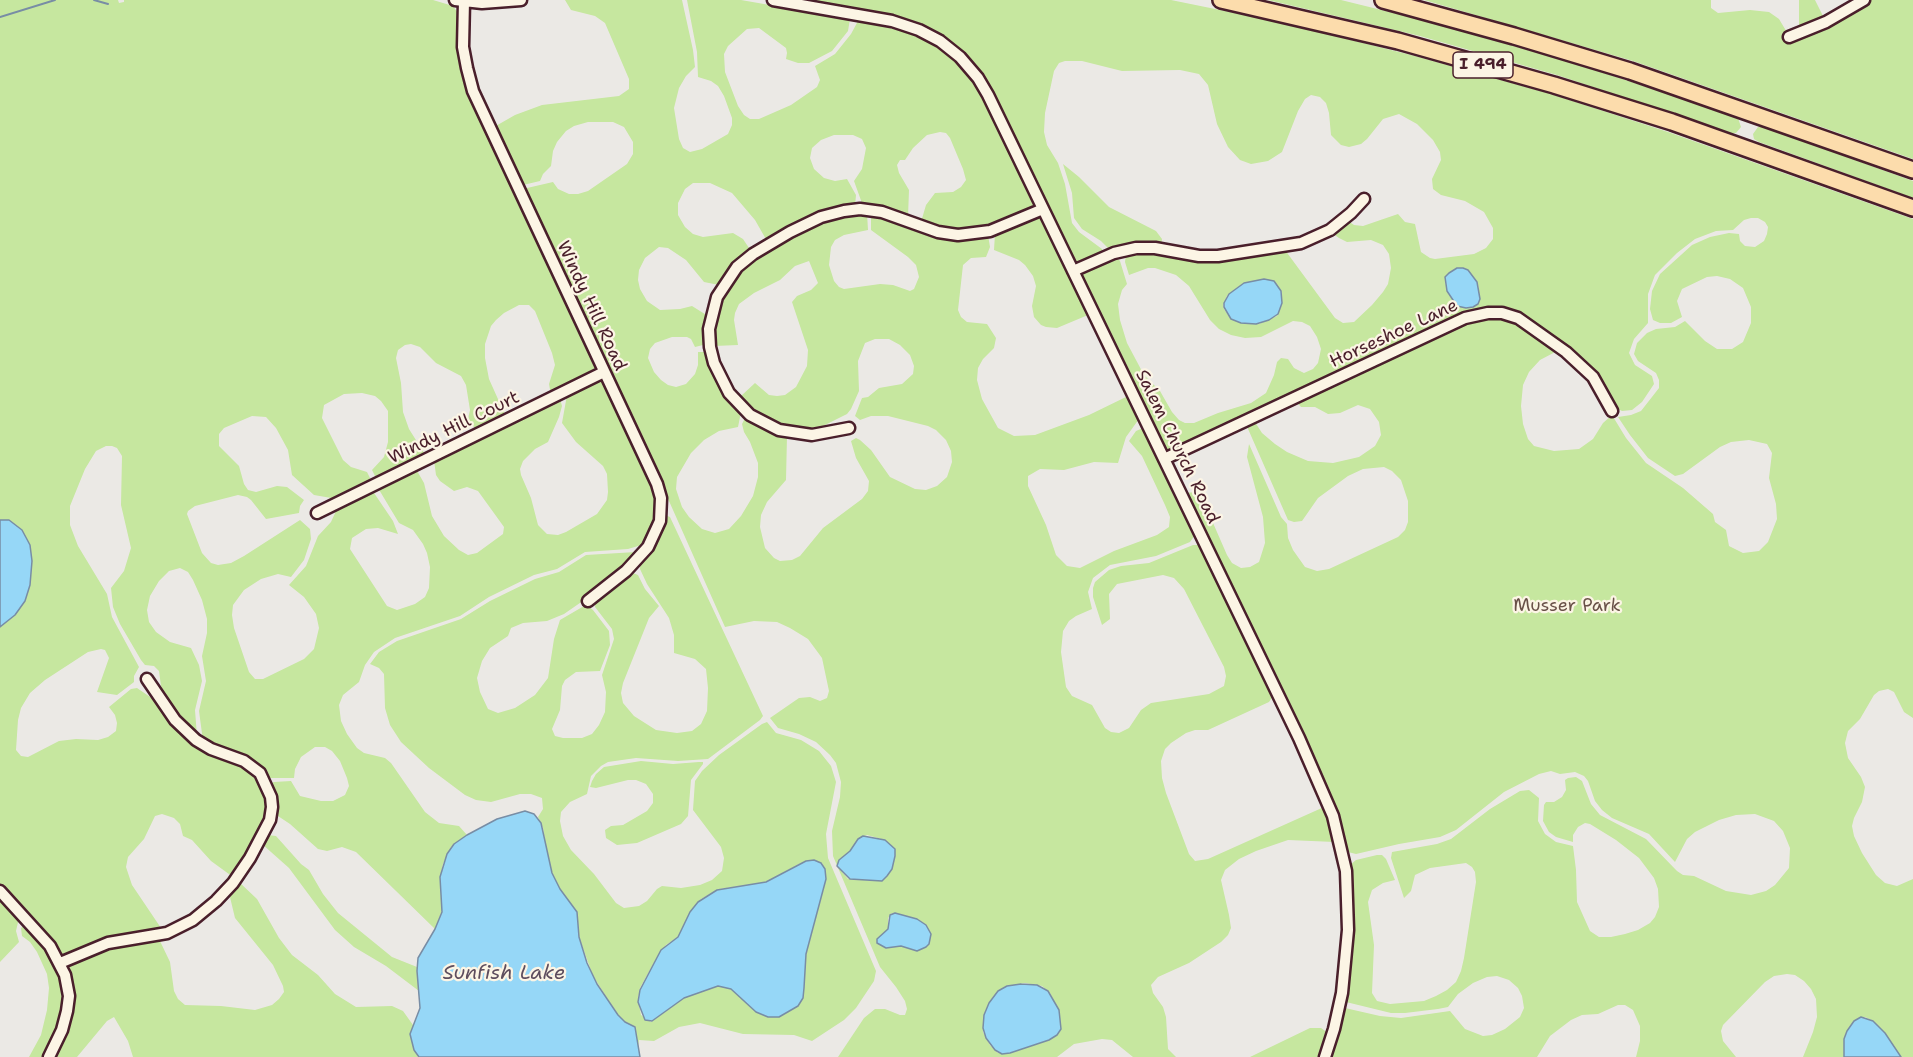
<!DOCTYPE html>
<style>
body{margin:0}
canvas{display:block;background:#ebe9e5}
</style>
<canvas width="1913" height="1057"></canvas>
<script>
const g = document.querySelector('canvas').getContext('2d');
g.lineJoin = 'round';
function fill(path, color) { g.fillStyle = color; g.fill(path, 'evenodd'); }
const shape = rows => new Path2D(rows.map(r => 'M' + r).join(''));
function strokePath(path, color, width, dash) { g.strokeStyle = color; g.lineWidth = width; g.lineCap = dash ? 'butt' : 'round'; g.setLineDash(dash || []); g.stroke(path); }
function write(font, color, halo, rows, align = 'center') {
  g.font = font + ' "Shantell Sans",sans-serif'; g.lineWidth = 4.5; g.setLineDash([]); g.textBaseline = 'middle'; g.strokeStyle = halo; g.fillStyle = color; for (const [text, x, y, turn = 0] of rows) {
    g.save(); g.translate(x, y); g.rotate((+turn || 0) * Math.PI / 180); g.textAlign = isNaN(turn) ? turn : align; if (halo) g.strokeText(text, 0, 0); g.fillText(text, 0, 0); g.restore();
  }
}
fill(shape([
 [0,0,118,0,119,3,124,2,124,0,433,0,453,6,458,13,460,58,468,88,596,365,595,372,551,395,549,384,555,365,552,353,535,311,529,305,519,305,504,313,496,320,491,326,485,344,485,358,489,379,506,417,477,431,468,419,470,410,466,385,461,376,436,363,420,347,411,344,405,345,398,350,396,358,401,383,403,412,409,429,426,456,379,479,376,478,372,470,384,457,388,442,388,411,381,401,375,396,362,393,344,394,324,405,322,418,343,460,351,467,367,472,371,480,370,483,337,499,314,495,292,475,288,450,276,428,266,417,252,416,224,428,219,434,219,446,239,466,244,484,248,490,256,492,277,486,287,487,304,500,300,506,299,513,266,519,251,500,247,497,238,495,195,506,188,511,187,514,202,553,211,563,218,565,231,563,244,556,300,520,310,529,311,539,304,560,291,577,278,574,261,579,244,590,233,605,232,615,234,628,249,672,255,679,263,679,304,659,314,649,319,628,316,614,304,597,289,585,306,566,318,536,331,522,336,511,341,506,372,490,393,521,398,534,378,528,366,529,352,538,350,549,387,606,397,610,415,604,425,597,429,588,430,567,427,553,423,544,413,530,399,523,378,488,416,469,424,483,432,516,444,536,459,550,468,555,477,553,503,534,504,527,478,491,467,487,454,491,440,481,436,475,434,460,560,399,562,406,559,417,548,442,535,449,523,461,520,469,521,475,531,498,538,525,547,534,558,535,566,532,597,514,607,500,608,492,607,474,603,466,576,442,562,423,567,395,596,380,601,379,604,383,653,486,659,502,659,513,656,525,648,543,628,549,585,552,557,569,534,575,489,597,460,616,395,638,374,652,365,665,359,682,343,695,339,705,341,721,347,734,357,748,364,753,385,758,391,763,425,812,439,823,459,826,467,835,451,847,443,864,440,877,443,908,435,929,356,852,342,847,327,851,318,849,290,824,275,814,275,800,270,784,274,782,291,781,300,796,321,801,333,801,345,795,349,786,347,778,340,761,332,751,325,747,315,747,301,757,295,769,294,778,268,778,259,767,249,760,203,741,199,711,206,681,202,656,207,633,207,619,202,600,193,580,188,572,180,568,169,571,159,581,150,596,147,610,149,622,156,632,170,642,191,648,199,665,202,681,195,710,197,736,180,720,169,705,161,686,159,671,154,666,145,665,141,660,120,624,113,607,111,588,124,571,131,548,121,505,122,456,117,448,112,446,106,446,96,451,85,469,70,506,70,525,78,546,107,594,112,617,139,667,134,676,134,682,117,695,97,692,109,658,105,650,101,649,88,652,45,680,30,693,21,708,18,720,16,750,21,756,28,757,59,741,76,739,98,740,108,737,116,731,117,723,115,715,109,707,131,689,137,688,156,701,177,728,193,743,208,752,242,765,254,772,265,789,268,801,268,813,262,830,233,877,211,861,192,840,183,836,180,824,174,818,162,814,155,816,144,839,128,857,126,867,132,885,163,931,114,937,64,957,59,953,47,937,0,886,0,627,15,615,25,601,30,585,32,561,30,545,22,530,9,520,0,520],
 [565,0,682,0,693,50,695,67,686,76,679,88,674,108,679,139,683,148,690,152,702,149,728,134,732,125,732,118,724,96,718,86,711,81,698,77,697,52,687,0,741,0,850,19,848,31,832,51,809,63,798,63,786,59,787,53,786,48,759,28,747,29,728,46,724,54,725,72,738,106,744,115,750,119,759,119,791,105,817,87,820,80,815,66,835,54,851,34,858,21,912,33,941,48,963,68,983,97,1035,204,1035,208,1033,210,1001,224,982,229,948,230,921,222,926,205,935,193,953,192,961,187,966,180,963,169,950,138,946,133,940,132,927,135,913,148,905,160,900,160,897,165,899,173,909,190,908,217,882,208,863,206,854,181,862,169,866,148,862,139,853,135,834,135,821,140,812,148,810,158,814,169,824,178,835,181,847,179,856,195,855,206,839,208,820,214,767,241,755,220,732,193,710,183,693,183,685,189,678,203,678,215,685,227,693,234,703,237,733,233,743,239,751,251,735,265,719,285,704,282,686,260,668,248,659,247,645,258,639,270,638,280,640,289,647,301,660,310,680,309,692,306,708,316,706,343,703,345,695,347,691,339,687,337,672,337,655,343,650,349,648,358,654,372,661,380,668,385,676,387,686,384,695,374,698,365,698,352,707,352,719,383,729,399,741,412,738,427,719,431,704,440,691,453,677,477,676,489,682,507,689,517,702,529,715,533,729,529,741,516,753,496,758,477,758,463,750,442,744,432,742,424,745,418,747,416,767,429,787,436,786,480,767,502,761,515,760,527,765,548,774,558,780,561,792,560,800,556,823,528,862,499,868,491,869,481,856,458,851,441,856,438,860,440,871,450,890,477,915,489,926,490,937,486,947,477,952,462,951,451,946,440,936,430,928,426,888,416,871,416,860,420,855,416,862,398,868,397,879,388,902,384,913,374,914,366,910,355,900,345,889,339,875,339,865,343,858,361,859,391,851,409,847,414,819,428,803,431,780,427,756,414,739,400,741,396,755,383,769,395,777,396,785,395,796,387,807,366,808,350,792,302,797,296,811,290,818,283,809,261,795,266,780,280,754,293,739,304,735,313,734,320,738,345,714,346,715,317,726,287,749,261,788,237,837,216,867,213,868,230,844,235,835,240,831,247,829,265,834,281,839,287,844,289,880,284,893,285,910,291,914,289,919,277,916,265,908,257,871,230,871,218,874,214,942,237,964,238,988,235,990,247,986,257,971,258,963,265,958,310,961,317,967,322,987,324,996,338,994,348,983,359,978,368,977,380,982,399,998,428,1014,436,1035,435,1089,415,1128,396,1139,419,1126,437,1118,463,1094,462,1064,470,1040,469,1028,476,1028,486,1046,525,1056,555,1067,566,1080,568,1114,551,1157,535,1169,527,1170,517,1165,505,1142,456,1129,441,1136,431,1143,428,1195,535,1190,542,1156,556,1110,565,1093,578,1088,592,1092,609,1076,616,1069,621,1063,631,1061,652,1066,687,1072,696,1092,705,1105,728,1111,732,1119,733,1129,728,1141,710,1151,703,1209,694,1224,686,1226,676,1224,667,1184,589,1174,578,1163,575,1117,584,1109,594,1110,619,1102,625,1093,597,1093,588,1095,582,1109,570,1121,566,1149,563,1193,545,1200,545,1273,696,1269,702,1208,730,1195,730,1186,733,1171,743,1165,749,1161,761,1162,778,1166,793,1189,854,1195,861,1208,859,1324,807,1335,842,1288,840,1256,851,1239,859,1225,870,1221,880,1229,915,1231,928,1228,935,1221,942,1189,963,1158,977,1151,985,1153,993,1163,1007,1166,1017,1168,1049,1176,1057,1133,1057,1112,1040,1102,1039,1074,1044,1057,1057,838,1057,864,1018,875,1009,885,1009,900,1015,905,1015,907,1009,905,1001,896,987,880,967,833,856,832,831,840,797,841,782,836,763,830,755,816,742,799,734,778,728,770,718,799,698,810,697,820,701,827,698,829,691,822,658,808,639,790,628,777,622,754,621,725,627,661,483,524,191,527,188,553,182,558,189,569,194,578,194,588,191,627,164,633,154,633,142,624,127,613,122,588,122,574,126,566,131,557,142,553,151,551,166,543,174,540,181,523,185,521,184,494,127,515,115,542,105,619,96,629,89,629,79,605,23,595,16,571,10],
 [867,835,885,840,895,849,895,856,892,869,883,880,848,879,837,866,839,860,850,851,858,839],
 [892,913,917,919,926,925,931,934,929,944,926,947,917,951,901,946,886,948,877,943,877,940,888,929,888,918],
 [1025,983,1042,986,1050,993,1060,1014,1060,1032,1051,1038,1010,1053,998,1053,990,1045,983,1032,983,1019,986,1009,993,997,1004,987],
 [803,0,1171,0,1279,22,1415,56,1551,94,1668,132,1913,219,1913,718,1904,712,1894,692,1888,689,1879,691,1874,695,1860,719,1848,731,1845,743,1848,758,1861,777,1865,787,1862,802,1854,818,1852,826,1854,836,1862,853,1876,875,1885,883,1897,886,1913,879,1913,1057,1901,1057,1885,1033,1873,1021,1865,1017,1854,1021,1847,1031,1844,1039,1844,1057,1803,1057,1813,1032,1817,1017,1816,999,1811,989,1804,981,1795,975,1787,974,1774,976,1765,982,1723,1025,1721,1031,1723,1041,1736,1057,1636,1057,1640,1041,1640,1026,1633,1010,1625,1005,1618,1005,1598,1014,1582,1015,1571,1020,1550,1036,1537,1057,1330,1057,1345,1008,1380,1016,1401,1018,1450,1011,1465,1029,1483,1036,1492,1035,1505,1029,1520,1017,1524,1008,1522,996,1518,988,1509,980,1497,976,1487,977,1473,983,1458,994,1448,1007,1438,1009,1405,1013,1391,1013,1346,1002,1351,970,1354,930,1350,865,1356,860,1377,855,1382,855,1386,859,1395,880,1383,883,1372,890,1368,902,1374,945,1372,993,1377,1001,1390,1004,1424,1001,1436,996,1447,990,1456,982,1461,971,1464,958,1476,882,1475,872,1472,867,1466,863,1430,868,1415,875,1411,891,1404,898,1391,858,1392,852,1437,844,1451,839,1490,809,1520,791,1529,790,1539,798,1538,821,1545,834,1556,842,1573,846,1576,870,1577,902,1590,931,1599,937,1611,937,1625,934,1638,930,1650,923,1655,917,1659,907,1658,889,1654,878,1639,858,1616,840,1590,824,1585,823,1578,827,1573,835,1573,842,1556,837,1549,832,1543,821,1544,805,1546,802,1554,802,1562,797,1566,790,1565,780,1568,778,1576,777,1582,781,1591,804,1600,815,1646,839,1677,871,1683,875,1694,876,1726,891,1751,895,1766,891,1775,885,1789,868,1790,848,1783,831,1774,821,1755,814,1736,815,1719,820,1695,832,1687,839,1675,862,1649,834,1612,818,1602,810,1595,801,1588,781,1584,776,1575,772,1560,774,1551,771,1539,774,1504,792,1456,830,1440,837,1399,844,1356,854,1348,852,1338,814,1322,774,1186,493,1195,492,1203,500,1227,555,1232,563,1241,568,1250,567,1259,562,1265,543,1263,517,1247,457,1249,444,1281,517,1287,524,1288,538,1293,550,1305,567,1317,571,1329,569,1398,537,1405,530,1408,522,1408,501,1401,480,1392,471,1384,467,1363,469,1348,476,1318,498,1302,521,1294,522,1288,520,1245,422,1253,419,1262,433,1275,444,1287,452,1308,461,1333,463,1359,457,1375,446,1381,435,1379,422,1370,409,1358,405,1340,413,1328,414,1315,407,1301,407,1295,400,1460,322,1482,316,1497,314,1517,320,1559,350,1540,360,1529,372,1523,385,1521,406,1523,424,1528,439,1534,446,1554,451,1579,449,1593,439,1603,423,1612,415,1626,438,1646,463,1683,488,1713,514,1715,522,1726,530,1729,546,1743,553,1759,551,1768,542,1777,519,1776,504,1769,478,1772,453,1767,444,1749,440,1731,442,1720,447,1683,474,1675,476,1648,458,1630,435,1618,417,1631,415,1641,411,1659,388,1659,380,1656,373,1638,361,1634,354,1637,343,1647,333,1656,329,1675,327,1685,321,1705,341,1717,349,1732,349,1743,342,1751,323,1751,307,1743,288,1730,279,1717,276,1707,277,1682,289,1677,301,1682,317,1671,323,1660,323,1653,320,1650,309,1652,291,1660,274,1692,245,1710,237,1729,233,1739,234,1740,241,1745,246,1755,247,1764,241,1767,234,1768,227,1765,222,1758,218,1751,218,1744,220,1733,230,1716,231,1695,239,1677,253,1655,275,1648,294,1648,323,1634,339,1629,353,1635,365,1652,376,1654,384,1642,402,1632,410,1622,411,1616,408,1598,380,1588,368,1536,327,1511,313,1499,310,1487,310,1458,319,1172,453,1167,453,1083,280,1082,273,1084,270,1116,257,1120,261,1127,284,1122,290,1118,304,1120,320,1127,343,1144,375,1160,391,1172,412,1179,420,1185,423,1194,423,1218,413,1251,403,1266,393,1274,375,1277,362,1281,358,1288,359,1294,368,1304,373,1313,369,1318,363,1321,349,1317,337,1310,326,1302,322,1293,321,1261,337,1245,338,1231,335,1219,329,1210,320,1189,286,1176,275,1155,268,1148,268,1129,275,1125,262,1126,254,1152,252,1193,259,1218,260,1285,250,1335,318,1343,323,1354,322,1372,305,1383,292,1388,284,1391,268,1389,254,1383,245,1371,240,1347,242,1339,238,1332,233,1348,221,1354,225,1363,226,1398,214,1405,222,1415,224,1421,252,1430,258,1435,259,1474,254,1486,248,1493,239,1493,228,1484,212,1465,201,1441,195,1433,189,1432,179,1441,160,1440,152,1433,140,1417,124,1399,114,1383,119,1367,139,1361,144,1349,147,1341,145,1331,135,1329,113,1326,103,1320,97,1311,95,1305,99,1298,111,1282,152,1268,161,1251,164,1240,160,1228,147,1217,124,1208,85,1199,74,1180,70,1122,71,1082,61,1065,61,1059,63,1054,71,1045,113,1044,132,1047,145,1058,163,1065,184,1072,223,1079,232,1102,249,1103,254,1079,263,1073,258,992,93,980,72,964,53,933,31,910,21],
 [1457,268,1462,268,1468,270,1478,284,1480,300,1473,307,1467,308,1457,306,1447,291,1445,279,1450,272],
 [1264,279,1274,281,1282,293,1282,304,1277,316,1259,324,1241,323,1231,319,1224,309,1223,305,1227,296,1244,283],
 [1268,0,1341,0,1426,21,1574,63,1701,105,1738,118,1741,127,1736,133,1730,133,1557,75,1420,36],
 [1424,0,1711,0,1711,8,1718,13,1750,10,1769,12,1779,19,1788,34,1840,19,1870,0,1913,0,1913,159,1633,61],
 [1799,0,1815,0,1825,20,1799,30],
 [1758,127,1764,127,1913,181,1913,198,1759,142,1754,139,1753,134],
 [1063,164,1079,177,1109,207,1156,231,1162,239,1161,246,1111,251,1101,241,1082,229,1074,218,1072,193],
 [1036,216,1042,219,1088,315,1057,328,1046,327,1041,325,1034,317,1032,306,1036,286,1033,276,1025,265,1019,260,994,250,995,234],
 [665,515,670,517,763,716,760,720,708,759,678,761,636,758,608,762,601,766,591,776,587,794,570,802,561,812,560,821,563,836,571,850,594,874,616,903,624,908,639,906,647,901,657,889,662,886,681,888,700,885,712,880,722,871,724,858,721,847,693,810,695,781,702,771,719,755,762,724,767,722,776,733,801,740,819,751,831,766,836,782,826,834,828,858,876,971,874,981,856,1008,844,1020,812,1041,794,1035,743,1034,700,1023,679,1027,654,1041,639,1040,638,1047,635,1027,625,1023,618,1015,593,976,579,937,577,912,560,889,552,873,547,854,543,828,538,817,543,809,542,798,531,794,520,794,491,802,476,800,465,795,429,768,401,742,390,725,385,708,384,674,379,668,370,664,379,652,397,641,461,619,490,601,535,579,559,572,586,555,636,552,640,553,603,587,564,614,547,621,523,623,511,628,508,636,490,648,482,661,477,678,480,692,488,709,498,713,515,708,535,695,548,678,554,639,560,620,584,606,589,607,593,610,609,631,610,645,600,671,576,672,565,680,562,686,560,710,552,729,555,736,563,738,582,738,592,734,599,725,605,712,606,692,602,675,614,639,612,629,595,607,595,600,631,572,633,573,638,575,645,589,659,606,649,618,623,683,621,693,623,703,634,716,656,730,677,733,692,731,701,724,707,711,708,688,706,669,695,659,674,653,674,635,669,618,647,584,640,569,640,560],
 [811,860,823,864,806,954,803,998,798,1006,773,1017,768,1017,756,1012,731,989,718,986,684,998,651,1022,641,1015,638,999,640,988,656,959,666,945,678,937,690,912,701,899,720,889,766,882,799,864],
 [641,761,673,764,699,762,703,762,703,764,691,780,688,816,681,824,637,843,617,845,606,838,605,830,611,826,623,825,647,811,653,803,653,794,646,784,636,780,628,780,596,788,590,787,592,781,596,774,604,767],
 [267,835,276,836,301,864,309,870,323,894,338,913,392,957,417,967,419,991,386,966,354,947,335,930,289,868,262,844],
 [238,881,257,899,279,938,292,955,318,975,335,994,356,1007,392,1006,403,1011,413,1025,411,1039,418,1057,133,1057,128,1041,114,1017,107,1021,77,1057,52,1057,62,1038,67,967,69,964,109,946,159,939,170,962,174,991,178,999,185,1005,221,1006,255,1010,272,1005,279,999,284,992,283,986,273,965,235,918,229,893],
 [0,895,19,918,16,931,19,942,0,962],
 [26,924,56,961,66,996,62,1019,45,1057,29,1057,41,1035,47,1010,49,988,47,974,37,952,30,942,22,936,21,928],
 [1310,1028,1321,1028,1328,1033,1319,1057,1250,1057]
]), '#c6e79f');
const water = shape([
 [1457,268,1463,268,1468,270,1477,282,1480,299,1478,304,1473,307,1466,308,1457,306,1447,291,1445,277,1449,273,1457,268],
 [1264,279,1274,281,1281,291,1282,303,1278,314,1269,320,1256,324,1241,323,1231,319,1224,307,1224,303,1229,294,1244,283,1264,279],
 [0,520,9,520,22,530,30,545,32,561,30,585,25,601,15,615,0,627,0,520],
 [525,811,534,814,541,823,552,873,560,889,577,912,579,937,587,963,597,984,618,1015,625,1022,635,1027,640,1057,419,1057,414,1050,410,1034,420,1008,417,971,418,958,435,929,442,912,440,877,447,854,454,844,467,835,497,819,525,811],
 [863,836,885,840,895,849,895,856,892,869,887,876,882,881,850,879,837,866,839,860,850,851,858,839,863,836],
 [806,861,814,860,821,863,825,869,826,879,806,954,804,988,803,998,798,1006,779,1017,768,1017,756,1012,731,989,718,986,684,998,652,1021,645,1020,638,1002,640,990,661,950,678,937,690,912,698,902,717,890,766,882,806,861],
 [895,913,917,919,926,925,931,934,929,944,926,947,917,951,901,946,886,948,877,943,877,939,888,929,890,915,895,913],
 [1021,984,1037,985,1048,991,1059,1010,1061,1029,1057,1035,1049,1040,1010,1053,1002,1054,995,1050,986,1038,983,1028,984,1015,989,1003,998,991,1007,986,1021,984],
 [1861,1017,1873,1021,1885,1033,1901,1057,1844,1057,1844,1039,1847,1031,1854,1021,1861,1017]
]);
fill(water, '#96d7f7');
strokePath(water, '#788da5', 1.5);
strokePath(shape([
 [94,0,108,4],
 [0,17,55,0]
]), '#788da5', 2);
const minor = shape([
 [455,0,482,3,521,0],
 [773,0,892,21,919,30,940,41,960,57,978,78,988,95,1299,738,1333,816,1346,871,1348,930,1342,993,1334,1029,1325,1057],
 [464,1,463,47,467,68,473,91,657,484,661,498,660,521,648,547,626,571,588,601],
 [1789,37,1826,22,1864,0],
 [1073,271,1114,253,1136,248,1155,248,1199,256,1218,256,1301,243,1330,230,1351,213,1364,199],
 [849,428,812,435,779,430,750,415,729,393,714,363,710,347,709,329,717,297,737,267,753,254,790,232,821,217,844,211,860,209,882,212,938,232,958,235,990,231,1043,209],
 [1164,459,1465,318,1488,313,1502,313,1518,318,1566,352,1593,377,1612,411],
 [317,513,604,372],
 [0,891,50,946,65,975,69,996,67,1011,62,1030,49,1057],
 [60,963,108,943,167,933,193,920,216,901,233,883,250,858,270,820,272,807,271,797,260,773,244,761,211,749,196,740,175,720,147,679]
]);
const highway = shape([
 [1221,0,1398,41,1554,85,1672,122,1913,208],
 [1383,0,1514,36,1630,71,1913,170]
]);
strokePath(minor, '#4a1f2b', 15);
strokePath(highway, '#4a1f2b', 20);
strokePath(minor, '#fcf5e5', 10);
strokePath(highway, '#fcdcac', 15);
for (const [x, y, w] of [
 [1483,65,60]
]) { const box = new Path2D(); box.roundRect(x - w / 2, y - 13, w, 26, 4.5); g.fillStyle = '#fcf5e5'; g.fill(box); strokePath(box, '#4a1f2b', 1.5); }
write('bold 16px', '#4a1f2b', null, [
 ["I 494",1483,65]
]);
write('18px', '#4a1f2b', '#fcf5e5', [
 ["Windy Hill Road",591,306,65],
 ["Horseshoe Lane",1394,334,-25],
 ["Windy Hill Court",454,428,-26],
 ["Salem Church Road",1177,447,64]
]);
write('18px', '#695148', '#fcf5e5', [
 ["Musser Park",1567,606]
]);
write('italic 20px', '#5d4d5e', '#fcf5e5', [
 ["Sunfish Lake",504,974]
]);
</script>
